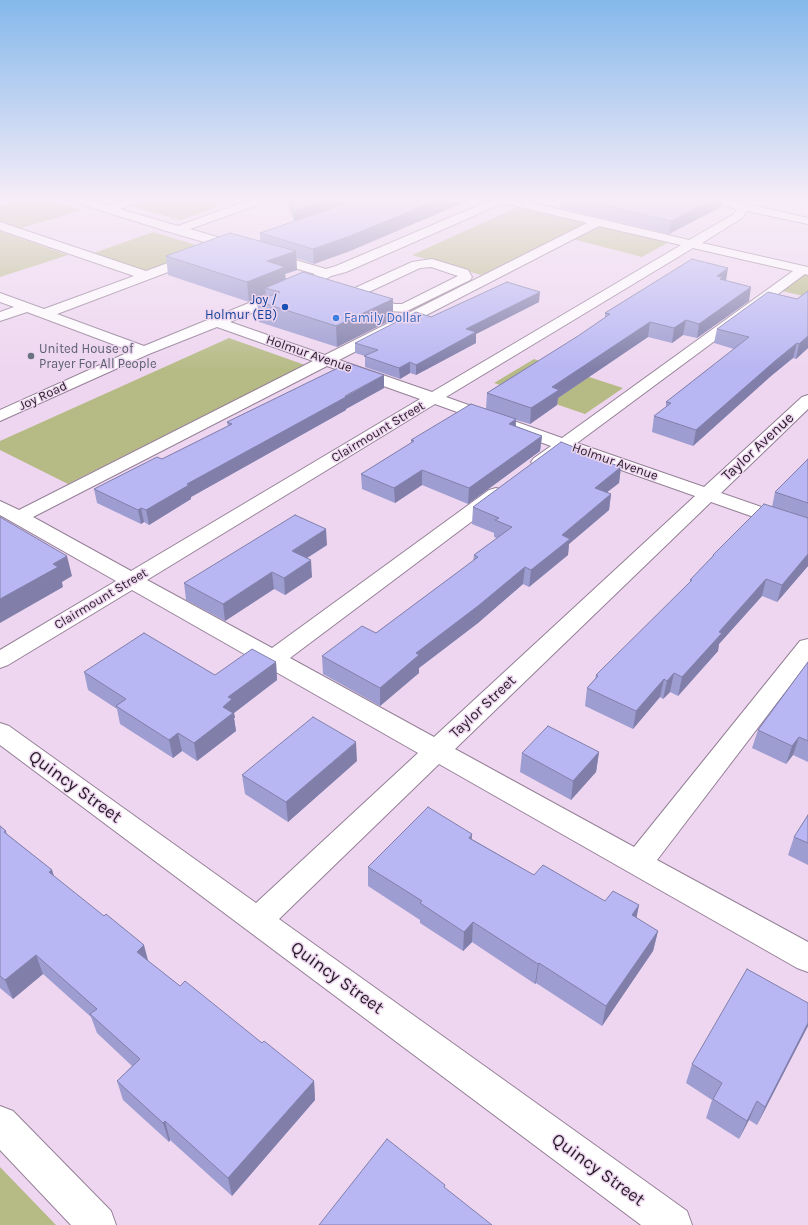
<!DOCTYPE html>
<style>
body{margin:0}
canvas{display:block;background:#eed6f0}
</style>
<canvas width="808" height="1225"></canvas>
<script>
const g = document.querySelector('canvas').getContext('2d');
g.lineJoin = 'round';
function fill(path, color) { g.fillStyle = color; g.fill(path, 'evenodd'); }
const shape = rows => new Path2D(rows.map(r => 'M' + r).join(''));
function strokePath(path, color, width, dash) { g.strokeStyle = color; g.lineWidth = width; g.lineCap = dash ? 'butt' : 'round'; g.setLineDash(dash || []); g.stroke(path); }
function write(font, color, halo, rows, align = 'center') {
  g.font = font + ' Karla,sans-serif'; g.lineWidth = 3; g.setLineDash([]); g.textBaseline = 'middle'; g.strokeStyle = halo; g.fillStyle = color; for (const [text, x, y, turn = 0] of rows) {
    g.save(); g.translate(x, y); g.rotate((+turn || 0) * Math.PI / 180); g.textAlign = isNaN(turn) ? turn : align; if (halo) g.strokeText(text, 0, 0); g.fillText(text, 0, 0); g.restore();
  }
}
fill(shape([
 [28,198,45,198,82,210,21,228,0,221,0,206],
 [154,198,244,198,180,220,130,206],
 [518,207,587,223,481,275,412,255],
 [597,225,669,242,642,257,569,238],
 [0,231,68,255,0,277],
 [153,232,209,249,147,273,91,254],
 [805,274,808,274,808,297,782,291],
 [229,338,305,365,68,484,0,450,0,441],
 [534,359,623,388,585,414,494,383],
 [0,1167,56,1225,0,1225]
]), '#b6bb86');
const minor = shape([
 [66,198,84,198,108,205,129,198,147,198,146,200,120,209,178,226,255,198,272,198,271,200,190,229,326,269,336,266,496,198,511,198,689,240,734,214,737,209,698,200,697,198,719,198,741,203,744,198,755,198,751,205,808,218,808,224,747,211,742,218,702,243,808,267,808,275,805,274,577,443,704,487,802,397,808,395,808,409,721,493,808,523,808,536,711,502,455,749,634,847,800,641,808,639,808,662,657,860,808,942,808,972,797,968,439,764,279,919,687,1211,692,1225,641,1225,0,745,0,723,9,726,256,903,418,753,132,590,8,665,0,668,0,650,116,581,0,515,0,501,19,510,313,361,217,327,149,354,0,421,0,410,131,351,27,312,0,321,0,312,14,307,0,302,0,293,44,309,134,276,0,230,0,222,146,271,192,254,200,254,202,257,200,260,57,314,144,346,305,280,315,274,173,233,67,200,66,198],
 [503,203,587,223,325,355,230,322,315,286,331,276,346,272,503,203],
 [599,226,681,245,432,392,339,360,599,226],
 [693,248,793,271,562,438,446,397,693,248],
 [327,366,420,399,131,571,33,517,327,366],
 [435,404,551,446,534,458,531,462,534,466,540,467,546,466,567,451,695,496,434,737,290,658,503,498,505,494,503,490,496,488,489,490,272,648,147,580,435,404],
 [432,259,468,270,472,277,470,280,405,312,389,311,360,302,358,299,360,296,365,295,395,304,402,304,458,276,431,267,420,268,356,298,351,299,346,298,344,295,346,292,412,262,432,259],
 [0,1106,13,1111,111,1211,116,1225,71,1225,0,1150,0,1106]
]);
strokePath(minor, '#958097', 2);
fill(minor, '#fff');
fill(shape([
 [286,198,474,198,350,251,314,264,296,258,297,270,285,274,286,279,393,299,393,319,337,347,259,322,257,301,266,298,266,294,249,302,168,275,166,256,260,241,260,233,294,222],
 [561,198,723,198,721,207,669,234,560,208],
 [728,198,737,198,734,200],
 [796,198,808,198,808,201],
 [726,281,749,301,697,338,683,335,672,343,648,337,558,398,557,405,530,424,516,420,516,426,542,436,540,451,468,504,422,485,395,503,362,489,361,474,411,443,411,440,486,409,487,393,578,336,605,318,605,313],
 [797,299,808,348,796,359,793,358,771,376,693,446,652,432,654,416,666,407,666,402,734,349,714,343,717,329],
 [539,302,476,334,476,343,416,375,410,373,400,379,365,367,365,356,355,353,355,343,431,317],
 [384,388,346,409,346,410,191,497,191,499,149,525,144,522,141,524,97,503,94,489,162,459,228,426,227,422],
 [808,459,808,566,777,602,762,596,719,644,718,651,678,696,670,692,663,699,660,697,633,729,585,706,587,688,595,679,596,675,690,583,690,580,712,557,713,555,772,507,775,492],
 [611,464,621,467,619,483,607,492,611,494,609,510,569,544,568,555,529,587,523,584,478,623,419,668,419,673,380,706,323,674,322,656,376,633,473,561,474,555,497,538,494,537,494,533,472,524,473,507],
 [327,545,307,558,312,577,285,595,274,589,225,621,186,600,184,583],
 [276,662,277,680,234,713,235,718,234,718,236,731,197,761,182,751,173,758,120,724,117,709,88,690,84,672,215,675],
 [808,662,808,762,793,755,786,764,752,748,758,730],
 [599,752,596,772,571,800,520,772,522,753],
 [357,761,288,822,245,794,242,775],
 [808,815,808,865,788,855,794,837],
 [0,826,6,831,7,834,52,870,54,877,148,961,180,986,262,1043,314,1081,315,1100,232,1196,170,1140,169,1142,123,1100,117,1081,132,1066,97,1033,91,1017,43,974,13,999,0,988],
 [472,839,534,875,605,901,639,905,636,918,658,931,653,951,602,1026,536,983,535,984,472,942,463,951,420,923,420,920,368,886,368,867],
 [808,1003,808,1026,757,1125,749,1120,739,1139,706,1118,712,1100,686,1083,692,1064]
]), '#9e9dd1');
fill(shape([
 [330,198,369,198,295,225,294,211],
 [442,198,474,198,350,251,314,264,313,249],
 [716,198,723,198,721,207,669,234,671,221],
 [296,251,297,270,285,274,286,286,265,288,266,294,249,302,247,282,267,261],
 [728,268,726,281,722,284,717,276],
 [751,287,749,301,697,338,699,324],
 [540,292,539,302,476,334,476,343,416,375,416,365,466,329],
 [393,299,393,319,337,347,336,326],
 [686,320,683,335,672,343,674,328],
 [650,322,648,337,558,398,557,405,530,424,531,408,552,387],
 [808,336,808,348,796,359,799,344],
 [797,343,793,358,771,376,693,446,696,430,775,361],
 [410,362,410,373,400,379,399,368],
 [384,375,384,388,346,409,346,410,191,497,191,499,149,525,146,510,187,484],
 [516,419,515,434,509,424],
 [542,436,540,451,468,504,469,488],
 [612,462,610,476,621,467,619,483,592,504,595,488,610,463],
 [422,470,422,485,395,503,394,488],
 [611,494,609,510,569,544,568,555,529,587,531,570,562,535],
 [141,508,144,522,141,524,138,510],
 [326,529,327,545,293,567,292,551],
 [808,554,808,566,777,602,782,585],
 [67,556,72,576,62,582,63,587,0,623,0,599,53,564],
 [311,560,312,577,285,595,284,578],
 [525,567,523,584,478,623,419,668,419,673,380,706,380,688,416,653],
 [272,572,274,589,225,621,223,604],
 [766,579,762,596,719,644,718,651,678,696,682,677,719,632],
 [276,662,277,680,234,713,235,718,234,718,236,731,197,761,194,743,228,697],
 [674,673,670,692,663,699,667,681],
 [664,679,660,697,633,729,636,711],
 [178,733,182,751,173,758,169,740],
 [799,737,793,755,786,764,792,746],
 [356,742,357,761,288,822,286,802],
 [599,752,596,772,571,800,573,781],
 [472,834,471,853,469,838],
 [52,870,58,889,49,872],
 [639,905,635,925,632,915],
 [473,922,472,942,463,951,464,932],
 [658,931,653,951,602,1026,606,1006],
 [144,945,149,964,137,952],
 [36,955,43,974,13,999,5,980],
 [539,963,536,983,535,984,538,964],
 [808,1023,808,1026,757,1125,765,1107],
 [314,1081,315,1100,232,1196,228,1178],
 [757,1101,749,1120,739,1139,747,1121],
 [165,1121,170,1140,169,1142,163,1123]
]), '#817faa');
const building = shape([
 [290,198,330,198,294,211,290,198],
 [361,198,442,198,350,236,313,249,260,233,361,198],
 [572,198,716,198,671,221,572,198],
 [230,233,296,251,267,261,285,267,247,282,166,256,230,233],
 [692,259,728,268,717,276,723,277,720,279,751,287,699,324,686,320,674,328,650,322,552,387,559,390,531,408,487,393,578,336,610,314,605,313,692,259],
 [303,272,393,299,336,326,257,301,280,292,265,288,303,272],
 [507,282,540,292,466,329,476,332,416,365,410,362,399,368,364,356,378,350,355,343,416,312,431,317,507,282],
 [808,291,808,336,799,344,797,343,775,361,696,430,654,416,671,403,666,402,749,337,717,329,768,292,797,299,808,291],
 [348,363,384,375,345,396,346,397,187,484,189,485,146,510,141,508,138,510,94,489,157,457,162,459,232,424,227,422,348,363],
 [471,404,516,419,509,424,542,436,469,488,422,470,394,488,361,474,414,441,411,440,471,404],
 [561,442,612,462,610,463,621,467,595,488,611,494,562,535,570,539,531,570,525,567,478,606,416,653,419,655,380,688,322,656,362,626,376,633,478,557,474,555,512,527,495,520,499,518,473,507,561,442],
 [808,459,808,503,775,492,808,459],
 [764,504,808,518,808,554,782,585,766,579,719,632,722,633,682,677,674,673,667,681,664,679,636,711,587,688,598,676,596,675,692,580,690,580,714,555,713,555,764,504],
 [295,515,326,529,292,551,311,560,284,578,272,572,223,604,184,583,295,515],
 [0,517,67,556,53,564,58,567,0,599,0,517],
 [144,633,215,675,252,649,276,662,228,697,232,699,223,707,233,713,194,743,178,733,169,740,116,706,126,699,84,672,144,633],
 [808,662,808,741,799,737,792,746,758,730,808,662],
 [313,717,356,742,286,802,242,775,313,717],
 [548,726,599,752,573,781,522,753,548,726],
 [428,807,472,834,469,838,534,875,543,865,605,901,613,891,639,905,632,915,658,931,606,1006,539,963,538,964,473,922,464,932,420,903,422,901,368,867,428,807],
 [808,815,808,843,794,837,808,815],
 [0,826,6,831,4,832,52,870,49,872,104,916,106,914,144,945,137,952,180,986,185,981,262,1043,264,1041,314,1081,228,1178,165,1121,163,1123,117,1081,140,1059,90,1014,97,1009,36,955,5,980,0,976,0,826],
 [747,969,808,1003,808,1023,765,1107,757,1101,747,1121,713,1099,722,1083,692,1064,747,969],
 [387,1139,445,1185,444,1187,492,1225,319,1225,387,1139]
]);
fill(building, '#b8b6f3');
strokePath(building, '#817faa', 1);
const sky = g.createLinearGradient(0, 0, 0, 370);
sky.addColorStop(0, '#84b8eb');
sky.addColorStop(0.54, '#f7edf8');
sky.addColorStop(1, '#f7edf800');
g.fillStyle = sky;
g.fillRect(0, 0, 808, 370);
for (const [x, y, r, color] of [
 [285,307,4,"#1a4fb4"],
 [336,318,4,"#3f7fe0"],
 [31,356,4,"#6b7280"]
]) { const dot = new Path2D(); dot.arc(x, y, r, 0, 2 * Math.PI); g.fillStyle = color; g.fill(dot); strokePath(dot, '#eed6f0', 1.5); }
write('13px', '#164399', '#eed6f0', [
 ["Joy /",277,300],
 ["Holmur (EB)",277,315]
], 'right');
write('13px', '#366cbe', '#eed6f0', [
 ["Family Dollar",344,318]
], 'left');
write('13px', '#5b616d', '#eed6f0', [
 ["United House of",39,349],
 ["Prayer For All People",39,364]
], 'left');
write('13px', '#261d26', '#eed6f0', [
 ["Holmur Avenue",309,354,19],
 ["Joy Road",43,396,-25],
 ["Clairmount Street",378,432,-31],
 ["Holmur Avenue",615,462,19],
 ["Clairmount Street",101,599,-31]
]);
write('15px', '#261d26', '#eed6f0', [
 ["Taylor Avenue",758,447,-43],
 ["Taylor Street",483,707,-43]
]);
write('18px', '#261d26', '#eed6f0', [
 ["Quincy Street",75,787,36],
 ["Quincy Street",337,978,36],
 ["Quincy Street",598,1170,36]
]);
</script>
